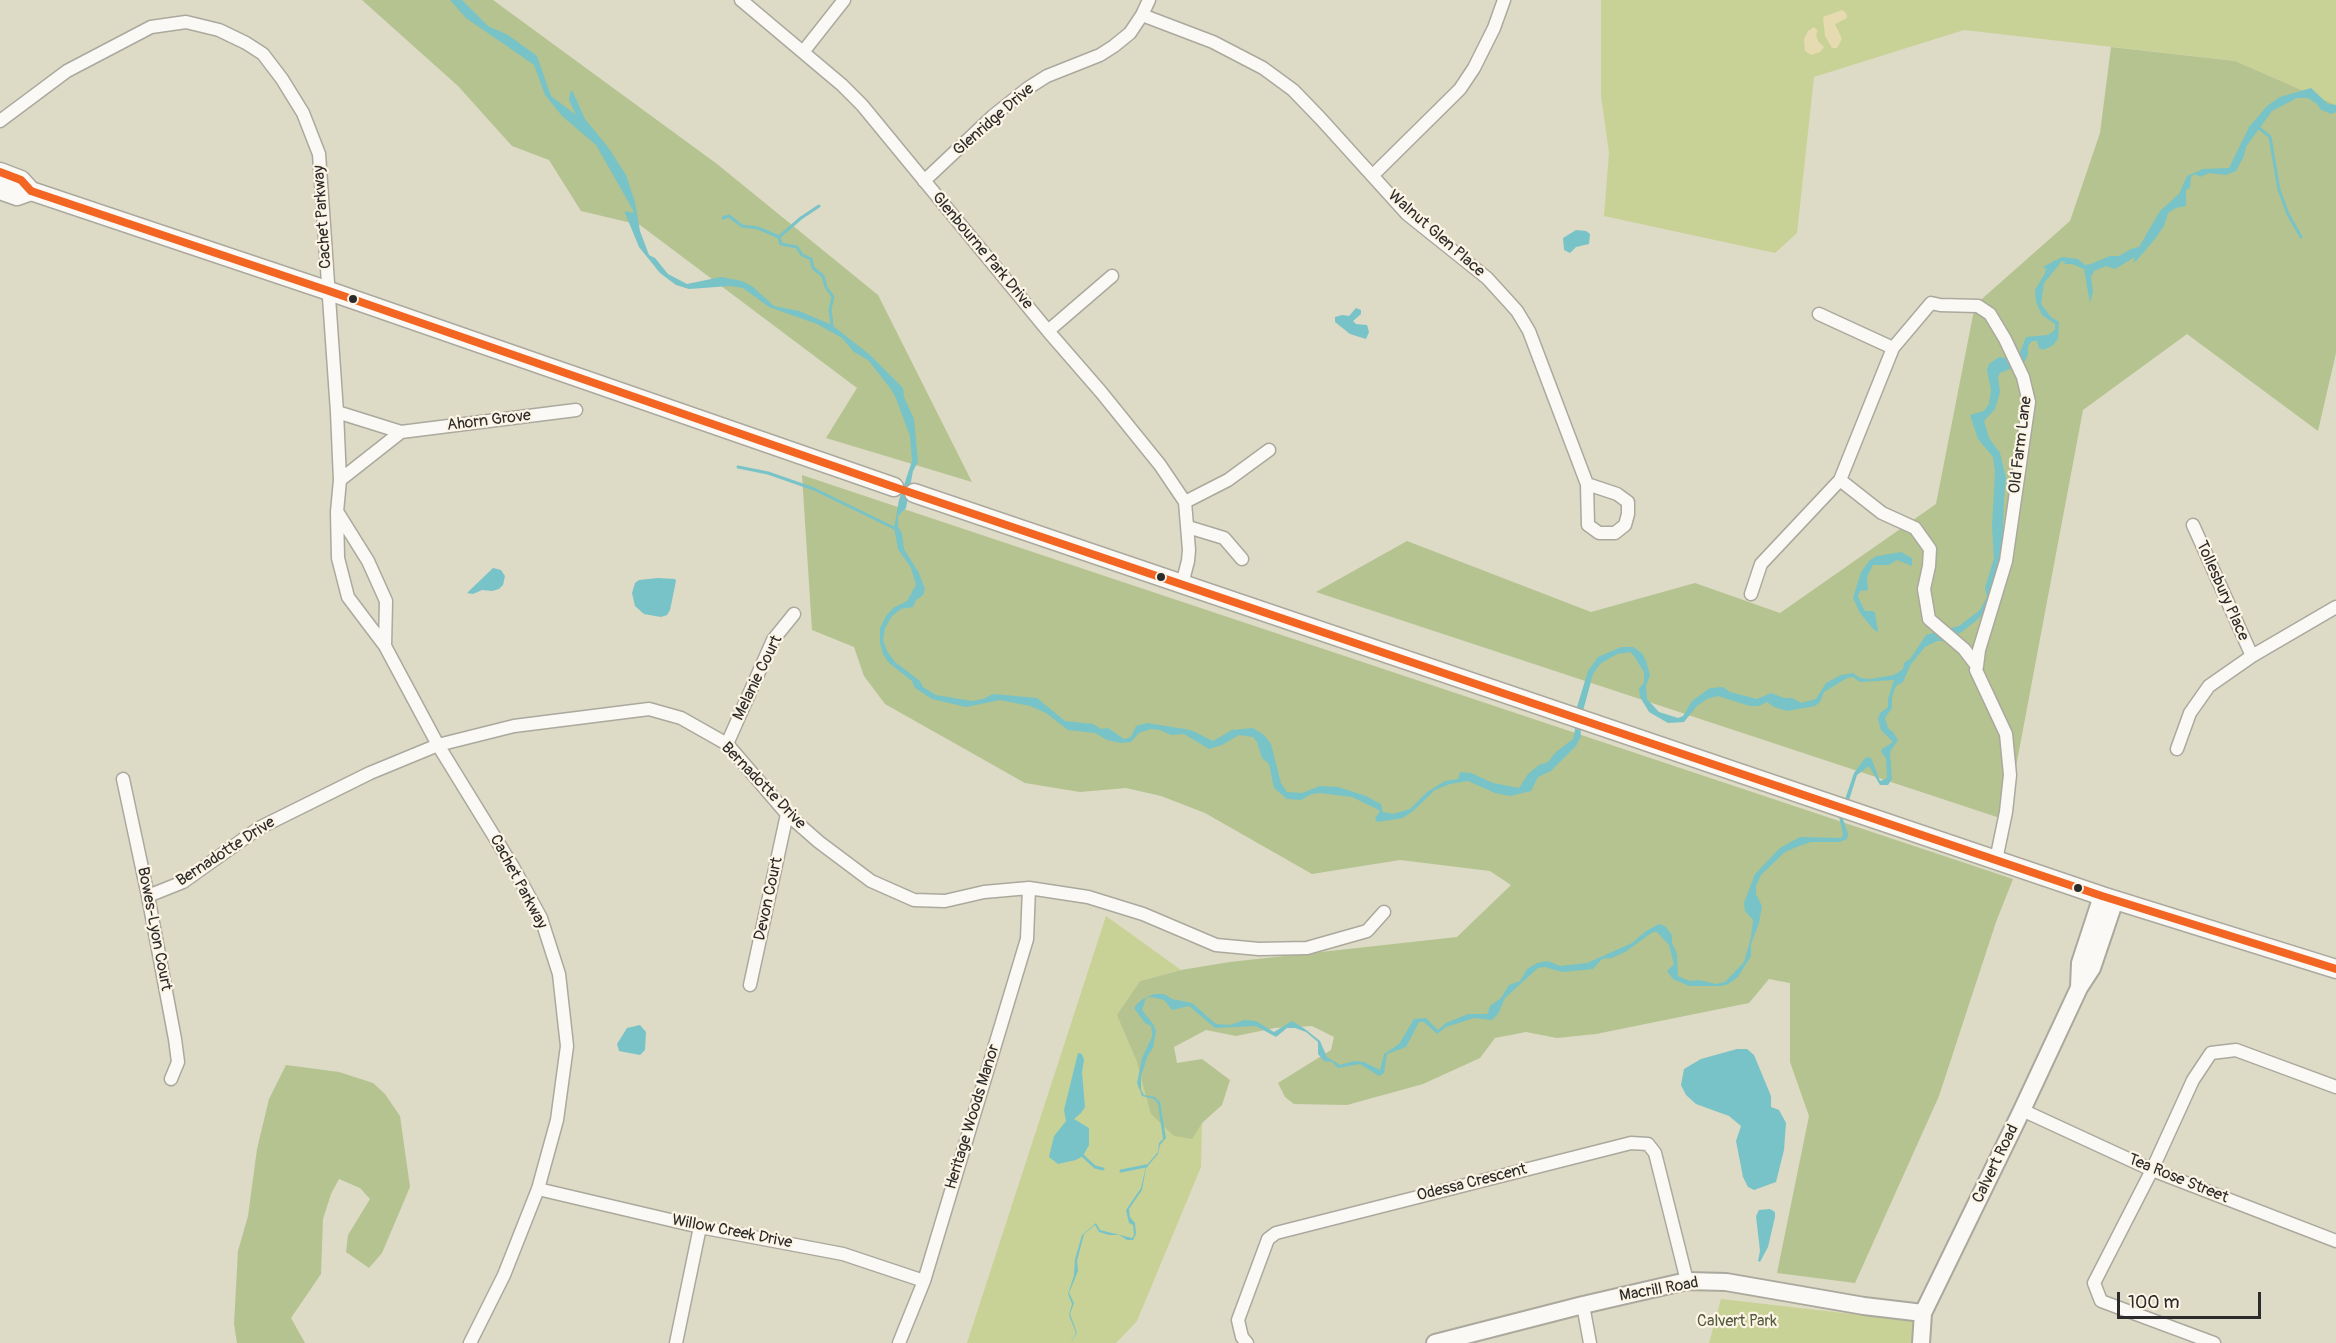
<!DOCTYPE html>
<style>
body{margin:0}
#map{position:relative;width:2336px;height:1343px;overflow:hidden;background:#dddac6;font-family:Pangolin,sans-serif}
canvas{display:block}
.scale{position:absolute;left:2117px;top:1292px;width:144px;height:27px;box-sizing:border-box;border:3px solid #2b2b2b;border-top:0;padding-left:8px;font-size:18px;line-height:21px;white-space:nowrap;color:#2b2b2b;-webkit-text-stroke:4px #fcf5e5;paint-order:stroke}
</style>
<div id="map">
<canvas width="2336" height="1343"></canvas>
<div class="scale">100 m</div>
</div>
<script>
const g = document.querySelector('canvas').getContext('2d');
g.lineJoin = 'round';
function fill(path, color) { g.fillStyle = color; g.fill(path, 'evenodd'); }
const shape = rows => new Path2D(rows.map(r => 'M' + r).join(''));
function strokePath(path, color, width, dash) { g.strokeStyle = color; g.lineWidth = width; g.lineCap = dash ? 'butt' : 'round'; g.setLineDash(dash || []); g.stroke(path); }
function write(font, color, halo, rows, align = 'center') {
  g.font = font + ' Pangolin,sans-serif'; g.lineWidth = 4.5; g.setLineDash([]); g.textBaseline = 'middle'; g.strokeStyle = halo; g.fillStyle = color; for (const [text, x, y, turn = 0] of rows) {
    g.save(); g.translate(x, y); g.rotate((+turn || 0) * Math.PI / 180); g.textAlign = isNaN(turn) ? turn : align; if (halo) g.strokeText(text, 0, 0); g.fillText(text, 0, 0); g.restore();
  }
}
fill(shape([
 [1601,0,2336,0,2336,105,2235,61,1964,30,1814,77,1797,233,1775,253,1604,216,1609,153,1601,96],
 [1106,916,1181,970,1140,981,1118,1015,1137,1062,1202,1123,1201,1167,1137,1321,1116,1343,967,1343],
 [1721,1299,1914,1321,1913,1343,1709,1343]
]), '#c9d296');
fill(shape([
 [362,0,493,0,717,164,878,295,972,482,826,438,857,388,640,225,581,211,549,160,512,146,458,86],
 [2111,47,2235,61,2336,105,2336,353,2318,431,2187,334,2083,410,2006,820,1316,592,1407,541,1591,612,1695,583,1780,613,1936,504,1975,305,2070,221,2100,133],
 [802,475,2013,879,1996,922,1939,1096,1855,1283,1777,1273,1809,1116,1790,1062,1790,983,1769,979,1749,1003,1596,1034,1557,1038,1526,1032,1495,1038,1480,1058,1423,1084,1347,1105,1294,1104,1285,1097,1278,1083,1331,1050,1334,1037,1312,1026,1275,1028,1236,1036,1206,1030,1174,1047,1177,1063,1202,1059,1230,1080,1222,1105,1202,1123,1192,1139,1174,1136,1151,1114,1137,1062,1117,1015,1140,981,1181,970,1230,962,1457,937,1511,885,1490,871,1400,860,1312,874,1205,813,1161,796,1126,788,1080,792,1025,783,885,704,864,676,854,647,812,630],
 [286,1065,339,1072,373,1083,385,1094,400,1116,410,1187,382,1253,369,1268,346,1252,348,1235,370,1199,360,1188,339,1179,331,1194,323,1219,321,1274,291,1318,305,1343,237,1343,234,1324,238,1251,248,1216,257,1149,269,1099]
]), '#b4c38f');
fill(shape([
 [1842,10,1846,13,1847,18,1835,24,1842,39,1837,48,1832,48,1825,36,1823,17],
 [1814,27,1818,31,1816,34,1818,41,1824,47,1820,52,1811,55,1805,51,1804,39,1808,31]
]), '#e6dab0');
fill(shape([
 [450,0,462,0,488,26,508,35,537,56,551,96,576,115,569,100,571,90,573,92,585,119,608,147,626,175,635,202,640,231,649,255,655,258,668,274,687,284,721,277,742,281,753,287,774,306,799,311,832,325,870,355,903,388,904,397,914,419,918,462,913,471,906,508,898,516,898,526,902,534,904,549,919,573,925,589,923,595,916,600,913,607,901,609,892,616,885,628,883,640,887,651,895,662,920,681,923,687,936,695,972,701,983,699,993,694,1037,698,1065,721,1093,724,1101,729,1108,728,1124,739,1131,737,1136,726,1147,723,1191,730,1213,741,1232,730,1253,728,1264,735,1271,744,1281,783,1287,792,1302,793,1320,786,1338,787,1366,796,1381,804,1383,812,1393,814,1410,809,1427,792,1445,781,1458,779,1460,772,1471,773,1493,783,1519,788,1528,774,1539,765,1548,762,1556,752,1573,739,1575,730,1573,720,1588,671,1598,657,1621,647,1633,647,1642,653,1646,661,1650,675,1646,686,1647,699,1659,712,1678,718,1683,716,1692,701,1710,688,1723,687,1730,692,1757,699,1771,693,1784,698,1792,698,1801,703,1816,699,1826,683,1841,675,1853,673,1860,678,1870,679,1894,675,1903,669,1904,663,1910,659,1926,635,1959,626,1980,610,1987,597,1985,588,1994,558,1992,527,1995,472,1993,457,1978,439,1970,415,1984,411,1989,404,1991,390,1987,370,1989,364,1999,357,2010,359,2018,357,2026,337,2048,335,2055,330,2055,324,2042,315,2036,302,2035,290,2045,273,2046,269,2043,267,2062,257,2078,259,2085,265,2091,264,2110,256,2119,256,2131,249,2139,247,2160,211,2179,194,2187,176,2203,169,2229,168,2249,127,2267,106,2280,97,2311,88,2328,104,2336,105,2336,112,2332,114,2321,110,2317,104,2308,98,2297,98,2272,111,2246,147,2244,156,2236,171,2226,175,2209,173,2200,177,2195,174,2191,177,2190,188,2186,190,2186,206,2176,208,2168,213,2164,226,2155,239,2136,261,2133,262,2135,257,2115,269,2106,266,2094,271,2091,277,2093,292,2090,303,2084,269,2072,264,2063,264,2066,262,2062,261,2044,283,2041,304,2051,317,2059,322,2058,339,2052,346,2043,350,2039,348,2037,341,2032,341,2028,346,2028,355,2024,363,2000,373,1998,377,2000,392,1995,409,1984,421,1989,438,2000,453,2006,478,2004,499,2002,553,1998,566,1994,591,1988,607,1978,619,1963,631,1946,641,1937,641,1925,647,1911,664,1903,682,1896,686,1892,697,1892,708,1885,718,1888,728,1893,732,1898,740,1890,752,1892,779,1888,785,1880,785,1869,766,1857,775,1843,819,1848,834,1847,839,1839,842,1811,842,1799,846,1785,852,1761,875,1756,886,1756,894,1762,906,1759,923,1751,944,1751,956,1738,977,1728,984,1722,986,1689,986,1673,979,1667,971,1674,964,1669,945,1657,932,1653,932,1625,952,1612,958,1602,959,1593,969,1562,972,1545,967,1538,968,1505,998,1498,1014,1492,1020,1474,1018,1446,1027,1437,1034,1424,1022,1419,1022,1406,1047,1387,1054,1384,1073,1379,1076,1360,1064,1338,1068,1332,1062,1324,1061,1318,1054,1318,1042,1306,1032,1295,1028,1287,1028,1276,1037,1256,1026,1215,1028,1189,1006,1172,1010,1164,1000,1151,997,1146,998,1142,1010,1153,1024,1156,1031,1153,1048,1148,1055,1141,1076,1141,1090,1144,1095,1155,1097,1160,1102,1166,1138,1160,1145,1158,1154,1146,1168,1142,1190,1129,1209,1130,1217,1135,1223,1136,1234,1133,1240,1127,1240,1119,1235,1109,1235,1099,1232,1095,1225,1084,1234,1077,1261,1078,1271,1069,1293,1074,1303,1070,1314,1077,1333,1070,1343,1076,1333,1069,1315,1072,1304,1068,1294,1074,1275,1075,1259,1082,1235,1096,1223,1100,1230,1132,1238,1134,1235,1133,1225,1129,1223,1126,1210,1141,1188,1146,1166,1158,1152,1159,1143,1163,1139,1158,1104,1154,1099,1142,1096,1137,1083,1142,1058,1152,1037,1152,1032,1151,1026,1145,1023,1134,1008,1137,1004,1143,999,1154,994,1164,994,1172,999,1192,1003,1216,1024,1230,1025,1244,1020,1256,1021,1274,1032,1292,1021,1305,1029,1320,1041,1327,1057,1340,1065,1354,1061,1364,1062,1380,1070,1384,1054,1399,1044,1414,1019,1426,1018,1438,1030,1446,1023,1468,1014,1486,1014,1488,1013,1490,1006,1501,998,1509,985,1520,981,1527,969,1537,963,1548,961,1560,966,1587,963,1632,943,1646,931,1659,924,1665,926,1672,935,1672,943,1677,954,1678,976,1690,981,1699,980,1716,984,1725,982,1744,962,1751,937,1753,920,1745,911,1744,903,1755,874,1780,848,1800,837,1841,838,1843,834,1839,817,1854,773,1865,758,1870,757,1872,760,1880,781,1887,778,1886,758,1881,752,1882,749,1893,742,1881,730,1878,719,1880,713,1888,707,1888,699,1894,680,1860,682,1853,677,1847,678,1824,692,1820,702,1815,706,1787,711,1774,707,1767,702,1759,706,1750,706,1718,696,1707,699,1697,706,1684,722,1668,723,1649,712,1640,697,1639,689,1644,682,1644,672,1634,656,1630,652,1617,654,1600,664,1593,674,1580,722,1581,736,1576,746,1551,771,1538,777,1531,791,1510,796,1495,793,1468,781,1450,784,1435,790,1413,811,1403,818,1377,822,1375,818,1379,813,1379,810,1352,797,1319,793,1312,794,1301,800,1287,799,1274,788,1269,764,1262,758,1257,742,1253,737,1239,735,1222,745,1209,749,1184,734,1171,735,1160,730,1150,729,1139,733,1131,742,1121,743,1107,740,1095,733,1068,730,1046,713,1030,706,1000,700,966,707,932,699,915,688,912,681,889,663,883,654,880,643,880,628,886,616,893,608,907,601,916,585,911,568,898,549,894,528,899,500,912,461,910,436,895,396,890,388,868,360,854,352,842,338,817,324,769,307,743,288,730,286,689,289,676,285,660,273,639,247,625,213,625,211,633,213,633,210,596,145,562,116,545,95,534,65,466,18],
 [1576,230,1586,231,1590,234,1589,244,1576,247,1570,253,1564,250,1563,238],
 [1356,308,1361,310,1361,314,1353,321,1356,324,1367,325,1369,332,1366,339,1350,334,1335,322,1335,317,1342,315,1349,316],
 [1901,552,1912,558,1912,566,1897,560,1889,565,1873,565,1867,577,1868,590,1860,591,1858,597,1865,611,1873,611,1875,613,1878,632,1874,630,1860,613,1853,598,1861,572,1870,560,1877,556],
 [493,568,501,570,505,576,503,585,499,589,492,591,482,590,473,594,467,593],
 [658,578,675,579,676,581,670,610,667,615,661,617,644,614,635,606,632,593,635,583,639,580],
 [640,1025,646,1032,645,1050,640,1055,619,1051,617,1044,627,1028],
 [1737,1049,1747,1049,1754,1055,1771,1096,1771,1107,1779,1110,1786,1123,1784,1150,1776,1182,1754,1190,1748,1187,1743,1177,1736,1141,1741,1126,1729,1116,1696,1104,1686,1095,1681,1085,1684,1069,1701,1059],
 [1078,1053,1082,1054,1084,1060,1082,1072,1085,1107,1081,1113,1074,1119,1089,1128,1089,1145,1083,1156,1076,1160,1058,1164,1049,1157,1054,1136,1066,1121,1064,1110],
 [1770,1209,1775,1212,1775,1217,1768,1247,1760,1262,1758,1261,1760,1251,1756,1216,1759,1210]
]), '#78c3c7');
strokePath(shape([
 [2258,127,2270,137,2279,190,2288,214,2301,237],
 [723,218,729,216,742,226,758,228,779,237,781,244,797,247,802,255,811,259,813,268,823,276,826,287,833,297,830,309,832,325],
 [779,237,801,218,819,206],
 [738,467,768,473,814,489,894,528],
 [1083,1156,1095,1167,1103,1169],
 [1121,1171,1146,1166]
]), '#78c3c7', 3);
const street = shape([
 [741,0,842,85,862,105,1048,331,1101,392,1160,465,1185,502,1189,550,1188,561,1182,584],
 [1142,15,1213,42,1263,68,1293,90,1321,119,1407,214,1487,278,1508,301,1517,311,1529,331,1587,484,1588,525,1599,533,1615,533,1625,525,1628,514,1628,502,1617,494,1587,484],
 [803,52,844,0],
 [0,121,67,71,151,27,186,22,219,30,246,43,263,54,282,79,303,113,319,154,337,412,340,480,337,512,338,558,348,597,385,646,438,745,513,867,541,918,559,974,567,1046,557,1120,538,1189,504,1275,470,1343],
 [1373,175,1460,89,1474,68,1494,28,1504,0],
 [924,181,993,116,1028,88,1047,76,1100,55,1114,46,1130,33,1142,15,1149,0],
 [1819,314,1893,348],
 [1048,331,1112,276],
 [337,412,401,432,340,480],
 [401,432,576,410],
 [1840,480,1882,513,1915,528,1930,549,1929,566,1924,589,1929,619,1964,649,1977,666,1976,670,2006,734,2010,775,2006,812,1996,860],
 [1185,502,1228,480,1269,450],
 [338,513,368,561,386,601,385,646],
 [2193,525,2252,656],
 [1188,527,1224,538,1242,559],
 [1751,594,1761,564,1840,480,1893,348,1931,303,1940,305,1978,306,1990,314,2005,339,2023,377,2029,402,2006,561,1979,650,1977,666],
 [727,744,773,640,794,614],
 [2177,749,2190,713,2209,686,2252,656,2336,607],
 [123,779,148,896,175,1039,178,1062,171,1079],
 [148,896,183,882,259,828,370,773,438,745,514,726,649,709,681,718,727,744,787,814,819,842,871,881,914,900,945,901,984,892,1029,888,1088,897,1143,914,1216,945,1259,949,1307,948,1367,931,1384,912],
 [750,985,787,814],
 [2022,1110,2152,1170,2336,1241],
 [538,1189,700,1227,843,1254,924,1281],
 [1583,1305,1590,1343],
 [676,1343,700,1227],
 [899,1343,924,1281,1027,939,1029,888],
 [1247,1343,1242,1337,1238,1320,1268,1239,1276,1233,1631,1143,1648,1144,1655,1153,1687,1281],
 [2214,1343,2101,1301,2094,1283,2152,1170,2193,1080,2211,1053,2236,1050,2336,1087]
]);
const secondary = shape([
 [2079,987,2080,963,2102,896],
 [1435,1343,1583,1305,1687,1281,1726,1282,1864,1306,1923,1313],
 [1921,1343,1923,1313,2022,1110,2079,988,2092,968,2115,900]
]);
const primary = shape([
 [0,172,21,180,31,191,329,291,894,487],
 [0,190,17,196,31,191],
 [914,493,2102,896,2336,969]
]);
strokePath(street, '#aba99d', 15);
strokePath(secondary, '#aba99d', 20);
strokePath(primary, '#aba99d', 21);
strokePath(street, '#faf9f6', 12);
strokePath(secondary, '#faf9f6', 16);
strokePath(primary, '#faf9f6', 18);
strokePath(shape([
 [0,172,21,180,31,191,329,291,894,487,2102,896,2336,969]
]), '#f26522', 8);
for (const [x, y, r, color] of [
 [353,299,5,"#2b2b2b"],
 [1161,577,5,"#2b2b2b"],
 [2078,888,5,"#2b2b2b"]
]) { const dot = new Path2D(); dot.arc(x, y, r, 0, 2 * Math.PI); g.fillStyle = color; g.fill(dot); strokePath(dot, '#fcf5e5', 2); }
write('16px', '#2b2b2b', '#fcf5e5', [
 ["Glenridge Drive",994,120,-41],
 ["Cachet Parkway",323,217,-94],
 ["Walnut Glen Place",1436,234,41],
 ["Glenbourne Park Drive",982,251,50],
 ["Ahorn Grove",489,421,-7],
 ["Old Farm Lane",2021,445,-83],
 ["Tollesbury Place",2222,591,66],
 ["Melanie Court",758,678,-64],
 ["Bernadotte Drive",763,786,46],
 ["Bernadotte Drive",226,852,-33],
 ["Cachet Parkway",518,882,62],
 ["Devon Court",769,899,-78],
 ["Bowes-Lyon Court",154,929,79],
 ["Heritage Woods Manor",973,1117,-73],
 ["Calvert Road",1996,1164,-64],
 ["Tea Rose Street",2178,1179,22],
 ["Odessa Crescent",1472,1183,-14],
 ["Willow Creek Drive",732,1232,11],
 ["Macrill Road",1659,1290,-10]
]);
write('16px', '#555b3f', '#fcf5e5', [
 ["Calvert Park",1737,1322]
]);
</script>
